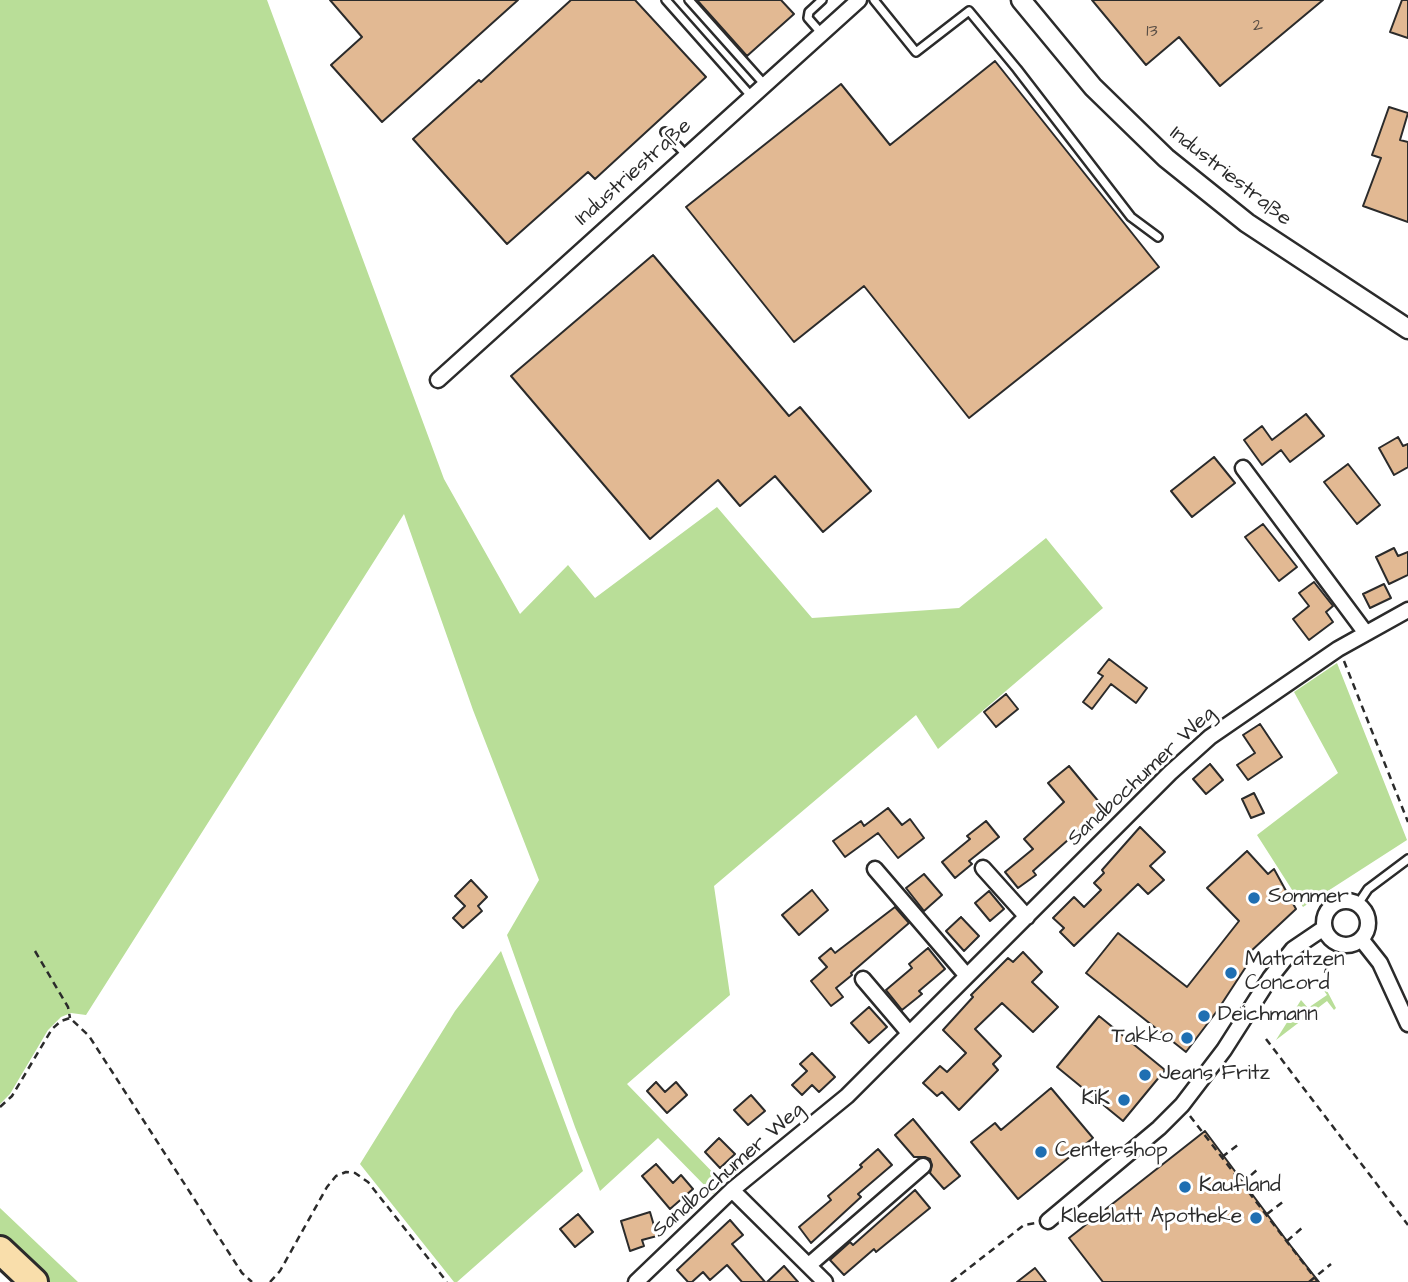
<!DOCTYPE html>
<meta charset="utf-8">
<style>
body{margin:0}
canvas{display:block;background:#fff}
</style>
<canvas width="1408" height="1282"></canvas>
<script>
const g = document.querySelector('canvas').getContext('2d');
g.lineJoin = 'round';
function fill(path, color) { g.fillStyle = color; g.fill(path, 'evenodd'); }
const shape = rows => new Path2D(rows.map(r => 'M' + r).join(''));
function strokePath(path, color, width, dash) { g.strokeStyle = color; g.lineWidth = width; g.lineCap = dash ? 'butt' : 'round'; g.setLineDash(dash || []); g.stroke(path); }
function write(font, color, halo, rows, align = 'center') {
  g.font = font + ' "Architects Daughter",sans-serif'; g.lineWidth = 6; g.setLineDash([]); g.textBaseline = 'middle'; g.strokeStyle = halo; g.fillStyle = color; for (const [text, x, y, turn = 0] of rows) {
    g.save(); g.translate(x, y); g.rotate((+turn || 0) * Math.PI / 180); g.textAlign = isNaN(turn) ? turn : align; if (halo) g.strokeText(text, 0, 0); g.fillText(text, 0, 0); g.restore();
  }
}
fill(shape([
 [0,0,267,0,444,479,520,614,568,565,595,598,717,507,812,618,959,608,1046,538,1103,608,938,749,916,715,714,886,730,995,627,1084,724,1184,713,1194,658,1138,600,1191,575,1127,507,935,539,880,473,710,404,514,86,1015,71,1013,61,1017,48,1030,10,1094,0,1104],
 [1337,663,1407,840,1303,907,1257,835,1338,773,1294,692],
 [501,951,583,1171,457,1282,454,1282,360,1164,455,1011],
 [1320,985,1324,985,1336,1008,1334,1010,1327,1001,1276,1040,1301,1000,1308,1008,1327,995],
 [0,1208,78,1282,46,1282,0,1239]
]), '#b9de98');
const building = shape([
 [330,0,518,0,382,122,331,65,362,37,330,0],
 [571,0,635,0,706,77,595,179,588,172,507,244,413,139,479,80,481,82,571,0],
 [697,0,781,0,794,14,747,56,697,0],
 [1092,0,1323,0,1220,86,1179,37,1146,65,1092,0],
 [1402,0,1408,0,1408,38,1390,32,1402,0],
 [995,61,1159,267,969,418,864,286,794,342,686,207,841,84,890,145,995,61],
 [1389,107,1408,113,1400,140,1408,142,1408,222,1363,206,1381,158,1372,155,1389,107],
 [653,255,789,416,800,407,871,491,823,532,775,476,740,506,718,480,650,539,511,376,653,255],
 [1306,414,1324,436,1290,462,1281,450,1262,465,1244,440,1262,426,1272,440,1306,414],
 [1398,437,1403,446,1408,444,1408,467,1394,475,1379,448,1398,437],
 [1214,457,1235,483,1192,517,1171,491,1214,457],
 [1348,464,1380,505,1357,524,1324,482,1348,464],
 [1263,524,1297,567,1279,581,1245,537,1263,524],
 [1394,548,1398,556,1408,552,1408,575,1389,584,1376,557,1394,548],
 [1314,582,1333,606,1326,612,1333,622,1309,640,1293,619,1309,606,1299,593,1314,582],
 [1384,584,1391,598,1370,608,1363,594,1384,584],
 [1109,659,1147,688,1136,703,1111,684,1092,709,1083,702,1103,676,1098,673,1109,659],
 [1006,694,1018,709,996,727,984,712,1006,694],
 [1260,724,1282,757,1248,780,1237,765,1255,753,1243,735,1260,724],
 [1210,764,1223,780,1206,794,1193,779,1210,764],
 [1069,766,1104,808,1033,871,1036,875,1018,888,1005,872,1033,849,1024,839,1064,802,1048,783,1069,766],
 [1254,793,1264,813,1251,818,1242,799,1254,793],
 [888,808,902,825,910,819,924,838,898,858,878,833,845,857,833,841,861,821,864,826,888,808],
 [986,821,999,837,969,861,972,864,955,878,942,862,970,839,967,836,986,821],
 [1140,827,1165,852,1150,866,1164,880,1148,894,1138,884,1074,946,1060,932,1064,928,1053,918,1074,897,1084,907,1101,890,1094,883,1104,873,1102,870,1140,827],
 [1247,851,1268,874,1274,869,1296,909,1249,953,1253,956,1217,1011,1186,1052,1086,973,1118,933,1187,987,1239,921,1207,888,1247,851],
 [924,874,942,895,924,911,906,888,924,874],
 [471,880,487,897,478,906,482,911,463,928,453,918,465,906,455,896,471,880],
 [812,890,828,910,799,935,782,915,812,890],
 [989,891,1004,909,990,921,975,903,989,891],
 [895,907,909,923,851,973,852,975,836,988,843,997,831,1006,811,981,827,967,819,958,831,948,835,953,895,907],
 [961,917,979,936,964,951,946,931,961,917],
 [928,948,945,969,919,991,922,994,902,1010,886,990,912,968,909,964,928,948],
 [1023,952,1042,972,1032,982,1058,1007,1033,1032,1002,1003,975,1029,1001,1056,993,1064,998,1070,959,1110,942,1092,937,1096,923,1083,940,1066,947,1072,966,1053,943,1030,973,997,971,995,1008,958,1013,962,1023,952],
 [869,1007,887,1027,869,1043,851,1023,869,1007],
 [1099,1016,1165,1070,1123,1121,1057,1067,1099,1016],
 [812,1053,835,1077,819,1092,812,1085,802,1095,792,1085,807,1071,800,1064,812,1053],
 [656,1082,665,1092,676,1082,687,1095,667,1113,647,1091,656,1082],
 [1051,1088,1093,1138,1018,1199,971,1142,995,1123,1001,1130,1051,1088],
 [751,1095,765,1111,748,1125,734,1110,751,1095],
 [913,1119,960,1176,944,1189,930,1173,932,1165,930,1159,925,1157,914,1157,895,1135,913,1119],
 [1205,1131,1287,1241,1319,1282,1103,1282,1069,1238,1205,1131],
 [719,1138,735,1154,720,1168,705,1152,719,1138],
 [878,1149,892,1165,858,1194,861,1197,811,1243,799,1227,831,1200,828,1196,862,1167,860,1165,878,1149],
 [656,1164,673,1183,681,1175,693,1189,670,1209,642,1176,656,1164],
 [915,1190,930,1208,876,1252,874,1249,844,1275,830,1260,850,1242,853,1245,915,1190],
 [650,1212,657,1236,642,1240,644,1246,630,1251,621,1221,650,1212],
 [578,1214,593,1232,575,1247,560,1229,578,1214],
 [730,1220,743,1235,732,1244,765,1282,742,1282,727,1265,710,1280,703,1272,692,1282,688,1282,677,1270,730,1220],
 [784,1266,798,1282,767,1282,784,1266],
 [1035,1268,1046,1282,1017,1282,1035,1268]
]);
fill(building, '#e2b993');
strokePath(building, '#2b2b2b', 2);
const service = shape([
 [666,0,752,97],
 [689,0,765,85],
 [874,0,916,52,969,11,1017,69,1131,217,1158,237],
 [822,34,808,18,809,12,822,0],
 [665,132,687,156],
 [1358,904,1368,889,1408,859]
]);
const minor = shape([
 [438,380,859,0],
 [1243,468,1365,632],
 [983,868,1027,917],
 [875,869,967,976],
 '1324 923a22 22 0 1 1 44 0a22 22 0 1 1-44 0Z',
 [1361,939,1380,963,1408,1024],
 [863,979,909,1033],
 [732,1190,825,1282],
 [1048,1221,1159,1128,1182,1105,1224,1050,1270,978,1293,949,1324,928],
 [809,1265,923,1166],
 [636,1282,732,1190,847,1096,1170,773,1210,737,1338,649,1408,610]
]);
const tertiary = shape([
 [1021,0,1093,87,1166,158,1247,223,1408,329]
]);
const motorway = shape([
 [0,1250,34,1282]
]);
strokePath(service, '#2b2b2b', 12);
strokePath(minor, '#2b2b2b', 19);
strokePath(tertiary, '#2b2b2b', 23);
strokePath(motorway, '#2b2b2b', 32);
strokePath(shape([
 [1344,661,1408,822],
 [35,951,68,1007,70,1018],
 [1325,973,1334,942],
 [1266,1039,1408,1225],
 [0,1107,12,1096,52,1029,61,1021,70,1018,89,1036,242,1273,252,1282],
 [1190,1116,1318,1282],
 [1222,1157,1239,1144],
 [1242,1183,1258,1169],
 [1267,1214,1284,1201],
 [1287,1241,1303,1227],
 [270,1282,280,1271,327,1187,336,1176,346,1172,355,1173,368,1182,447,1282],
 [951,1282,1024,1225,1036,1223],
 [1309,1282,1331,1264]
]), '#2b2b2b', 2.5, [7, 5]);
strokePath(service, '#fff', 7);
strokePath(minor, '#fff', 14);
strokePath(tertiary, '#fff', 18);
strokePath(motorway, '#f9deab', 26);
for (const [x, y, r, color] of [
 [1254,898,7,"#1f6fb2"],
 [1231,973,7,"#1f6fb2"],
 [1204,1016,7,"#1f6fb2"],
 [1187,1038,7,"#1f6fb2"],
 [1145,1075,7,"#1f6fb2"],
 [1124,1100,7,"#1f6fb2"],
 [1041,1152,7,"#1f6fb2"],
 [1185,1187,7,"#1f6fb2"],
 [1256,1218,7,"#1f6fb2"]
]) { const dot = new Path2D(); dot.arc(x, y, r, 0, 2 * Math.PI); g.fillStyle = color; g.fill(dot); strokePath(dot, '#fff', 2.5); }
write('18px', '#594e45', null, [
 ["2",1258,26],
 ["13",1152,32]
]);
write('21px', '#2b2b2b', '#fff', [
 ["Industriestraße",634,173,-42],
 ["Industriestraße",1230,177,38],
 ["Sandbochumer Weg",1142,777,-43],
 ["Sandbochumer Weg",729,1171,-41]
]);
write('21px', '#2b2b2b', '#fff', [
 ["Sommer",1268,898],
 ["Matratzen",1245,961],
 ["Concord",1245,985],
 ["Deichmann",1218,1016],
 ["Takko",1173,1038,"right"],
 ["Jeans Fritz",1159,1075],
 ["KiK",1110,1100,"right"],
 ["Centershop",1055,1152],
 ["Kaufland",1199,1187],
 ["Kleeblatt Apotheke",1242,1218,"right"]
], 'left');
</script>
